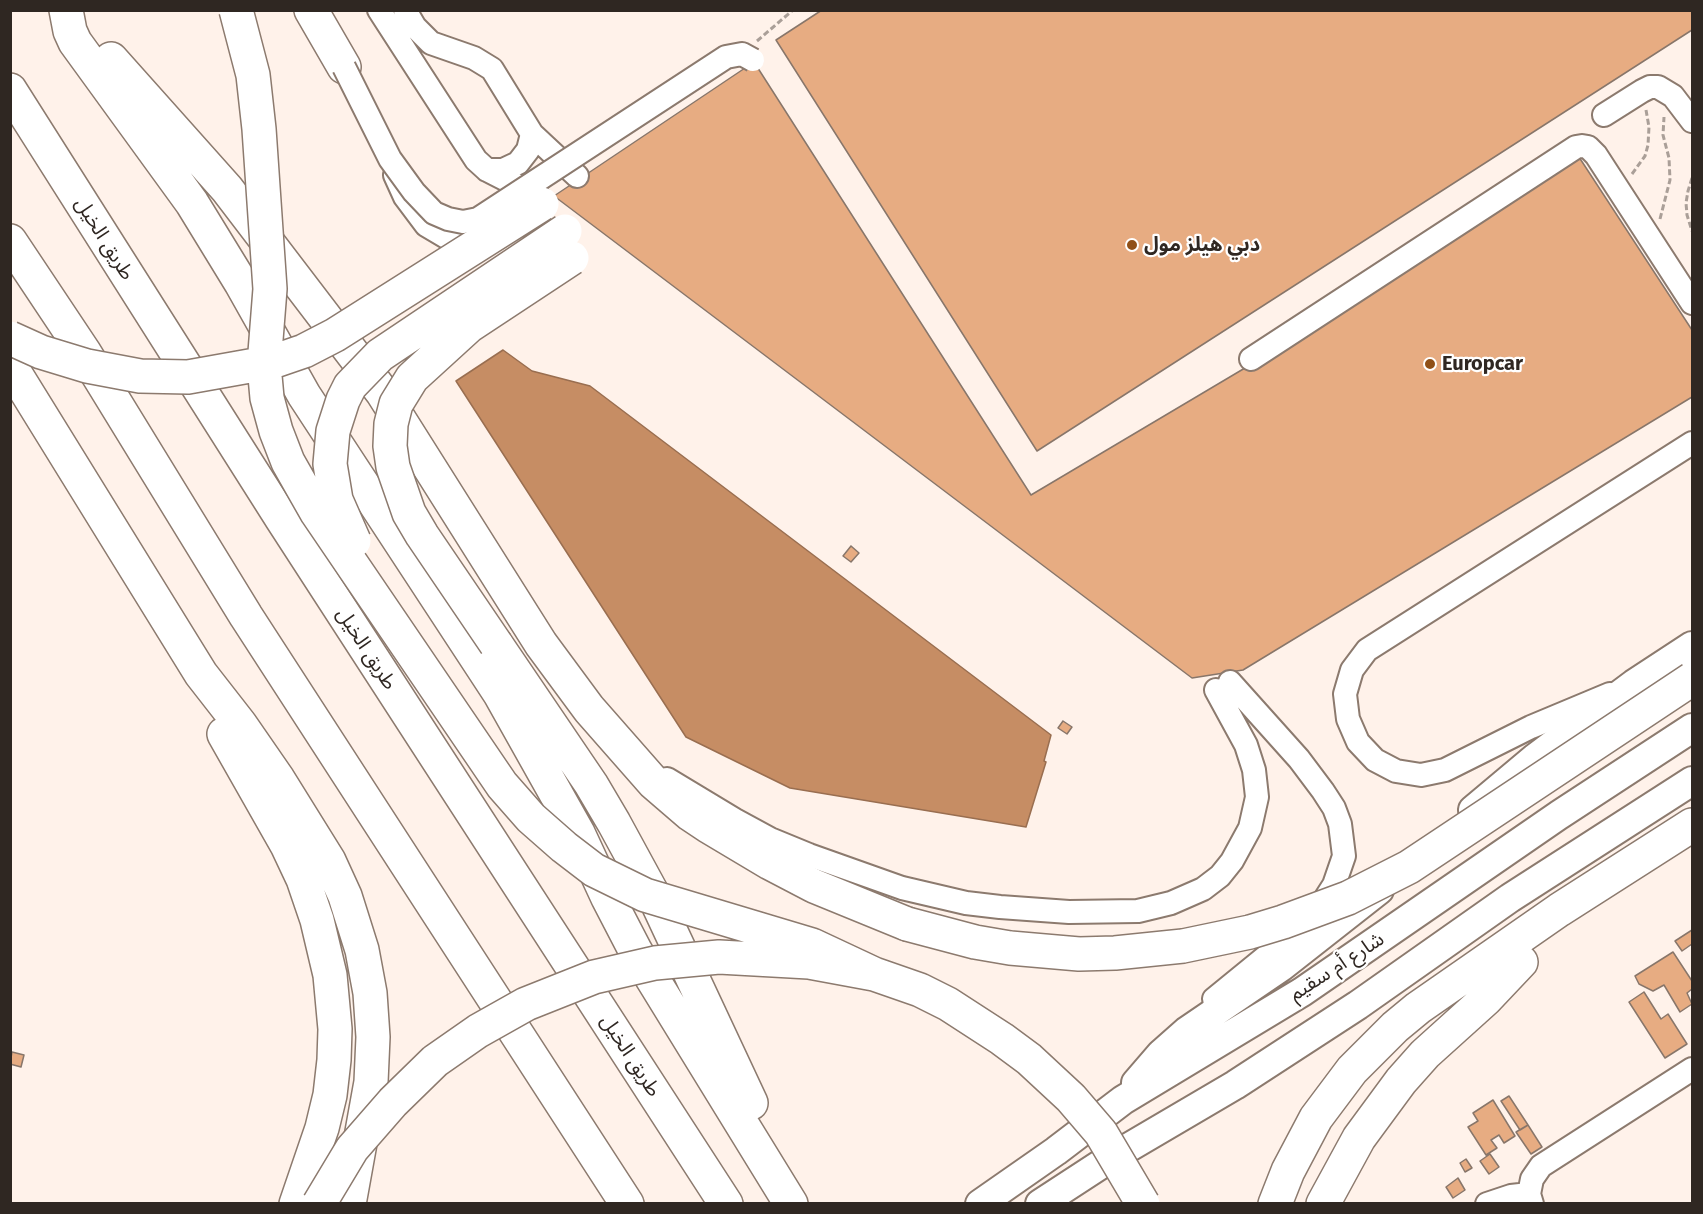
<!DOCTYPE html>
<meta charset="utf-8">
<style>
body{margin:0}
#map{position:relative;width:1703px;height:1214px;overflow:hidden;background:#fff2ea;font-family:"Fira Sans",sans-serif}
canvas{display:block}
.frame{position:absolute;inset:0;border:12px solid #2f2722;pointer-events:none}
</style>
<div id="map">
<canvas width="1703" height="1214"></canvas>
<div class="frame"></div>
</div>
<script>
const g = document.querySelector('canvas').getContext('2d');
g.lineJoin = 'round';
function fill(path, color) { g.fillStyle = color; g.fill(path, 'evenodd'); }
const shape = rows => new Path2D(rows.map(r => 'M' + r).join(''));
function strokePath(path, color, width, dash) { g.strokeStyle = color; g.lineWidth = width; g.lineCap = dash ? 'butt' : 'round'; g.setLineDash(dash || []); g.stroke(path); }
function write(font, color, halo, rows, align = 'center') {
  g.font = font + ' "Fira Sans","Noto Sans Arabic",sans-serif'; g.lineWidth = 4.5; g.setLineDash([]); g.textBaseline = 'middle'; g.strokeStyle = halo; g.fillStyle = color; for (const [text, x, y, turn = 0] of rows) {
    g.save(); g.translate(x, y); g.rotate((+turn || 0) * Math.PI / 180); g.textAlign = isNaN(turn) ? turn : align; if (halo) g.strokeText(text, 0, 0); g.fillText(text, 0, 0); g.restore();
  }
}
const water = shape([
 [503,350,532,371,590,386,1051,735,1044,761,1046,762,1026,827,790,788,686,737,456,381,503,350]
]);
fill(water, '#c68d64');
strokePath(water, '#996e50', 1.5);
const building = shape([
 [822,10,1692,10,1692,30,1037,451,776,40,822,10],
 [754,62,1031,495,1250,365,1577,154,1692,330,1692,397,1243,670,1192,678,554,196,754,62],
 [851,546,859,553,851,562,843,556,851,546],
 [1063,721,1072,727,1067,734,1058,728,1063,721],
 [1692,930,1692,944,1682,951,1675,941,1692,930],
 [1673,952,1692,981,1692,989,1687,993,1692,1004,1680,1012,1664,985,1653,991,1639,984,1635,976,1673,952],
 [1644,992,1661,1019,1668,1014,1687,1044,1665,1058,1629,1002,1644,992],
 [12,1052,24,1055,21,1067,10,1064,12,1052],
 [1509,1096,1528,1125,1520,1130,1501,1101,1509,1096],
 [1493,1100,1515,1136,1504,1143,1499,1135,1491,1140,1497,1148,1486,1155,1468,1127,1478,1121,1473,1113,1493,1100],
 [1528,1125,1542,1147,1531,1154,1516,1132,1528,1125],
 [1490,1154,1499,1167,1489,1174,1480,1161,1490,1154],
 [1466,1159,1472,1168,1465,1172,1460,1163,1466,1159],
 [1458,1178,1465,1190,1453,1198,1446,1187,1458,1178]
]);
fill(building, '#e7ac82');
strokePath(building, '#88766a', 1.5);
const minor = shape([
 [379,10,476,160,487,170,538,196],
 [405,10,415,27,431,43,474,58,492,69,532,134,577,176],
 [1604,115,1642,91,1650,87,1658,87,1673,96,1692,121],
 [487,170,503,170,518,163,528,150,532,134],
 [395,175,405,197,426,225,453,241,469,244,482,244],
 [1251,359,1576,147,1582,146,1588,147,1596,155,1692,303],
 [1610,694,1531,727,1445,770,1421,775,1396,771,1375,760,1358,742,1348,719,1345,694,1352,670,1367,650,1692,443],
 [667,779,735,820,770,839,809,855,902,888,966,903,1000,907,1069,912,1138,911,1171,903,1203,889,1220,876,1232,861,1250,828,1257,797,1254,770,1246,745,1216,690],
 [1214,999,1290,937,1318,910,1334,885,1344,856,1340,824,1334,808,1323,791,1299,759,1230,682],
 [1487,1204,1511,1196,1529,1194],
 [1532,1204,1529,1194,1532,1179,1541,1166,1692,1069]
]);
const major = shape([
 [1473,810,1535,758,1634,684,1692,646],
 [1136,1083,1161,1054,1187,1031,1281,967,1379,890],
 [980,1204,1056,1151,1123,1100,1302,992,1559,815,1692,728],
 [1040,1204,1109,1159,1235,1085,1358,1005,1510,898,1692,781]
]);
const highway = shape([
 [66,10,70,31,75,42,192,203,241,283,304,395,500,694,578,833,608,898,636,952,791,1204],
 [311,10,344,67],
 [111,59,227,189,382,392,541,644,589,709,654,783,690,814,708,826,770,863,814,886,907,924],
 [10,90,282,519,726,1204],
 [10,241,84,352,246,616,627,1204],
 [10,365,201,674,240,724,278,779,329,861,345,896,362,950,370,993,373,1037,371,1082,349,1204],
 [496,644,591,784,614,823,657,902,751,1103],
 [224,734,287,845,303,879,317,920,330,975,335,1029,334,1060,330,1095,322,1128,296,1204],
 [1275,1204,1288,1171,1316,1118,1352,1070,1395,1027,1418,1008,1559,910,1692,825],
 [1323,1204,1359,1138,1401,1081,1425,1054,1486,999,1521,962]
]);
strokePath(minor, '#8c7a6e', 26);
strokePath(major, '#8c7a6e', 32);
strokePath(highway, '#8c7a6e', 36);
strokePath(shape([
 [757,41,793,10],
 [1632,174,1645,156,1648,145,1649,127,1646,110],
 [1692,178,1688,191,1686,203,1687,215,1692,231],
 [1660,219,1670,180,1669,158,1663,135,1664,117]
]), '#aa9f98', 3, [6, 3]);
strokePath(minor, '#fff', 22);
strokePath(major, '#fff', 28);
strokePath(highway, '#fff', 33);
const minorBridge = shape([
 [344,67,390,159,414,192,434,213,448,219,463,222,478,219,726,57,742,54,753,60]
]);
const highwayBridge = shape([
 [236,10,253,75,259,129,270,289,264,365,267,398,276,431,288,462,317,513,502,785,531,818,564,847,594,870,645,895,812,945,874,974],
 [10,338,41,352,87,366,140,376,188,377,272,362,304,351,335,335,542,204],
 [354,541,336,500,330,464,333,431,343,400,350,386,380,355,565,231],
 [496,644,422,535,409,513,393,467,390,446,391,424,396,404,412,378,469,326,572,258],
 [907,924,975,942,1010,948,1079,954,1115,953,1183,946,1250,932,1283,922,1348,898,1409,867,1692,679],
 [319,1204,352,1149,393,1102,435,1061,478,1031,526,1004,594,977,655,963,719,957,809,962,874,974,920,990,948,1004,1002,1039,1029,1059,1071,1098,1101,1133,1143,1204]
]);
strokePath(minorBridge, '#8c7a6e', 26, []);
strokePath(highwayBridge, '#8c7a6e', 36, []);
strokePath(minorBridge, '#fff', 22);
strokePath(highwayBridge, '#fff', 33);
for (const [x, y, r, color] of [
 [1132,245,6,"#905018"],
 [1430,364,6,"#905018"]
]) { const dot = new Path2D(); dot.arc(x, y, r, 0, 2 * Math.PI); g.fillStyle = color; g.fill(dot); strokePath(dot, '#fff', 2); }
write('20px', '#2f2722', '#fff', [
 ["طريق الخيل",104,239,58],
 ["طريق الخيل",366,649,57],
 ["شارع أم سقيم",1337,967,-33],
 ["طريق الخيل",630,1056,57]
]);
write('bold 20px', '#2f2722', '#fff', [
 ["دبي هيلز مول",1144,245],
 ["Europcar",1442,364]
], 'left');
</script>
